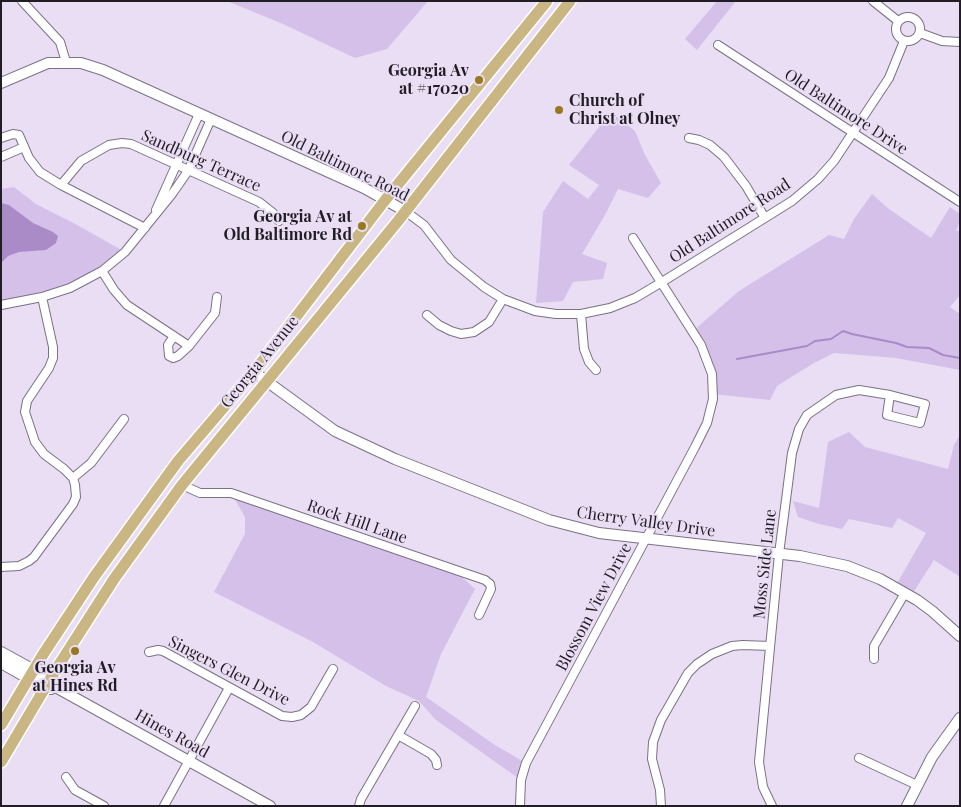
<!DOCTYPE html>
<style>
body{margin:0}
#map{position:relative;width:961px;height:807px;overflow:hidden;background:#e9def3;font-family:"Playfair Display",serif}
canvas{display:block}
.frame{position:absolute;inset:0;border:2px solid #211d25;pointer-events:none}
</style>
<div id="map">
<canvas width="961" height="807"></canvas>
<div class="frame"></div>
</div>
<script>
const g = document.querySelector('canvas').getContext('2d');
g.lineJoin = 'round';
function fill(path, color) { g.fillStyle = color; g.fill(path, 'evenodd'); }
const shape = rows => new Path2D(rows.map(r => 'M' + r).join(''));
function strokePath(path, color, width, dash) { g.strokeStyle = color; g.lineWidth = width; g.lineCap = dash ? 'butt' : 'round'; g.setLineDash(dash || []); g.stroke(path); }
function write(font, color, halo, rows, align = 'center') {
  g.font = font + ' "Playfair Display",serif'; g.lineWidth = 4; g.setLineDash([]); g.textBaseline = 'middle'; g.strokeStyle = halo; g.fillStyle = color; for (const [text, x, y, turn = 0] of rows) {
    g.save(); g.translate(x, y); g.rotate((+turn || 0) * Math.PI / 180); g.textAlign = isNaN(turn) ? turn : align; if (halo) g.strokeText(text, 0, 0); g.fillText(text, 0, 0); g.restore();
  }
}
fill(shape([
 [227,1,428,1,387,49,355,58,283,24],
 [717,1,736,1,697,50,685,39],
 [611,112,635,131,645,155,661,183,648,198,618,189,606,213,582,254,607,263,603,279,573,282,563,301,536,303,543,212,563,181,588,199,599,185,569,165],
 [14,187,36,204,79,226,125,252,70,288,1,305,1,189],
 [872,194,889,209,931,238,950,207,960,214,960,221,956,231,960,231,960,295,950,307,960,314,960,370,896,358,834,353,814,363,777,386,770,400,712,394,712,374,693,331,739,291,829,235,844,239,854,219],
 [849,432,865,447,948,469,954,445,960,435,960,577,934,560,911,596,895,587,926,533,898,518,892,528,849,519,842,529,819,524,798,517,793,501,819,508,828,442],
 [231,493,452,568,475,589,441,654,426,697,495,745,526,763,521,780,436,720,419,701,386,686,313,642,214,592,245,534,245,517]
]), '#d5c0ea');
fill(shape([
 [1,203,9,205,33,223,53,232,58,236,56,243,46,250,19,252,8,256,1,263]
]), '#aa8ac7');
strokePath(shape([
 [737,359,807,346,815,341,831,339,843,331,852,334,896,343,907,347,929,348,943,355,960,358]
]), '#aa8ac7', 2);
const street = shape([
 [22,1,60,42,66,62],
 [873,1,898,21],
 '896 29a12 12 0 1 1 24 0a12 12 0 1 1-24 0Z',
 [920,33,942,41,960,42],
 [718,45,960,202],
 [1,138,13,134,19,135,29,158,40,172,61,185,145,228],
 [689,138,699,140,710,145,724,157,746,186,765,218],
 [1,157,24,147],
 [61,185,81,161,109,145,122,143,131,144,259,202,273,213,279,221],
 [156,210,199,114],
 [405,211,424,225,451,260,484,287,503,299,535,311,556,314,581,314,610,308,635,298,662,282,792,201,818,179,834,161,889,78,904,41],
 [102,271,114,290,127,305,189,346,215,313,217,297],
 [1,305,42,297,70,288,102,271,125,252,172,194,188,171,211,119],
 [581,314,584,349,589,362,596,370],
 [427,315,439,325,451,331,461,334,474,332,489,322,503,299],
 [174,336,168,345,169,356,173,358,178,356,189,346],
 [73,478,91,463,124,419],
 [182,485,200,493,231,493,485,580,490,584,491,589,479,615],
 [1,567,19,566,29,561,34,557,73,504,76,497,75,485,73,478,64,469,44,454,35,442,25,412,27,401,49,368,53,358,53,347,42,297],
 [149,652,158,650,163,651,282,716,292,717,301,715,311,707,333,669],
 [874,659,874,646,905,593],
 [398,735,431,754,436,760,437,765],
 [859,758,917,785],
 [66,777,75,790,104,806],
 [164,806,229,688],
 [359,806,361,799,415,706],
 [520,806,521,780,526,763,695,447,707,423,713,399,712,374,701,345,633,238],
 [661,806,660,790,652,759,653,742,661,720,688,673,697,664,712,654,732,646,743,645,770,646],
 [772,806,763,787,759,762,779,554,792,453,799,429,807,415,836,395,859,390,890,395,925,404,920,423,887,415,890,395]
]);
const secondary = shape([
 [1,83,48,63,81,63,103,70,364,188,405,211],
 [254,372,335,431,395,459,549,520,599,533,800,556,847,566,880,579,917,600,932,611,960,636],
 [1,652,50,679,59,689,270,806],
 [1,663,45,688,51,689],
 [907,806,932,757,960,718]
]);
const primary = shape([
 [1,725,42,656,94,577,178,461,254,372,386,199,547,1],
 [1,762,55,671,114,579,182,485,398,221,570,1]
]);
strokePath(street, '#7b7184', 10);
strokePath(secondary, '#7b7184', 12);
strokePath(primary, '#fff', 14);
strokePath(street, '#fff', 8);
strokePath(secondary, '#fff', 10);
strokePath(primary, '#cab683', 11);
for (const [x, y, r, color] of [
 [479,80,5,"#997821"],
 [559,110,5,"#997821"],
 [362,226,5,"#997821"],
 [75,651,5,"#997821"]
]) { const dot = new Path2D(); dot.arc(x, y, r, 0, 2 * Math.PI); g.fillStyle = color; g.fill(dot); strokePath(dot, '#e9def3', 2); }
write('bold 16px', '#211d25', '#e9def3', [
 ["Georgia Av",469,71],
 ["at #17020",469,89],
 ["Church of",569,101,"left"],
 ["Christ at Olney",569,119,"left"],
 ["Georgia Av at",352,217],
 ["Old Baltimore Rd",352,235],
 ["Georgia Av",75,668,"center"],
 ["at Hines Rd",75,686,"center"]
], 'right');
write('16px', '#211d25', '#e9def3', [
 ["Old Baltimore Drive",846,112,33],
 ["Sandburg Terrace",201,161,24],
 ["Old Baltimore Road",345,166,26],
 ["Old Baltimore Road",730,221,-33],
 ["Georgia Avenue",260,362,-51],
 ["Rock Hill Lane",357,522,19],
 ["Cherry Valley Drive",646,522,8],
 ["Moss Side Lane",765,564,-84],
 ["Blossom View Drive",594,607,-62],
 ["Singers Glen Drive",229,671,27],
 ["Hines Road",172,734,29]
]);
</script>
